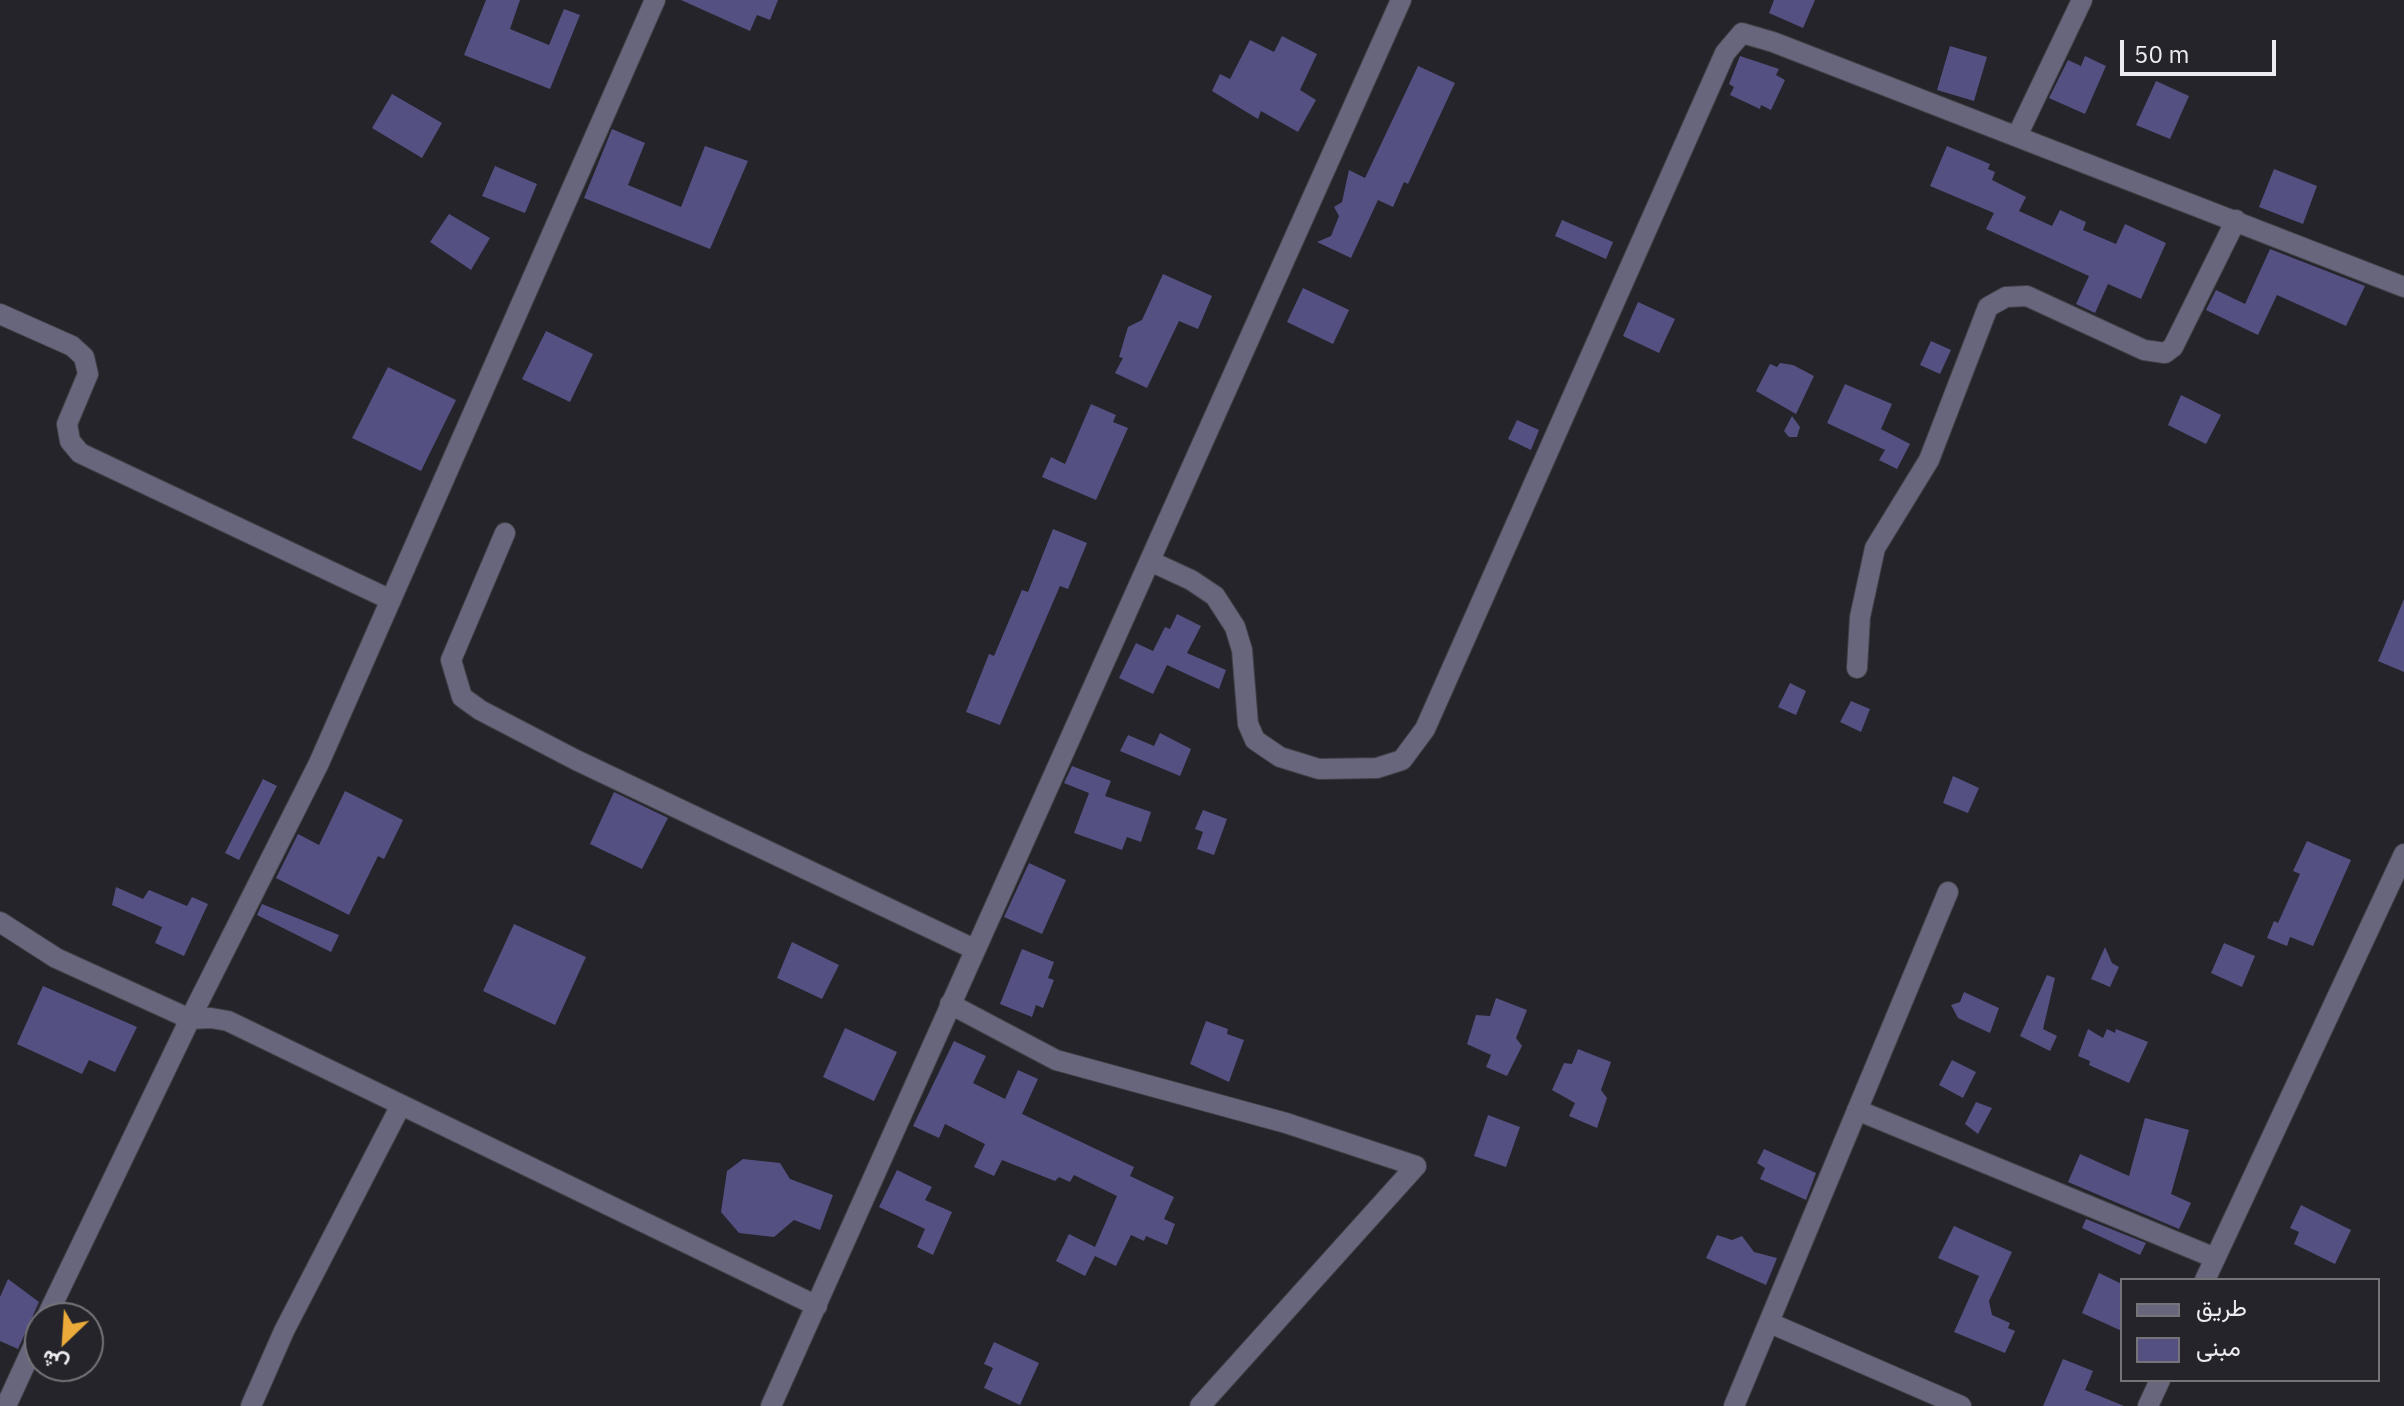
<!DOCTYPE html>
<meta charset="utf-8">
<style>
body{margin:0}
#map{position:relative;width:2404px;height:1406px;overflow:hidden;background:#24242a;font-family:"IBM Plex Sans",Vazirmatn,sans-serif}
canvas{display:block}
.legend{position:absolute;left:2120px;top:1278px;width:260px;height:104px;box-sizing:border-box;background:#24242a;border:2px solid #747479;margin:0;padding:10px 14px;list-style:none;font-size:24px;color:#ececf0}
.legend li{display:flex;align-items:center;gap:16px;height:40px}
.legend b{width:40px;border:2px solid #747479}
.north{position:absolute;left:24px;top:1302px;width:80px;height:80px;box-sizing:border-box;background:#24242a;border:2px solid #747479;border-radius:50%;rotate:205deg;font-size:22px;font-weight:700;line-height:32px;text-align:center;color:#ececf0}
.north::after{content:'';display:block;margin:auto;width:28px;height:36px;background:#ebaa39;clip-path:polygon(50% 0,100% 100%,50% 72%,0 100%)}
.scale{position:absolute;left:2120px;top:40px;width:156px;height:36px;box-sizing:border-box;border:4px solid #ececf0;border-top:0;padding-left:10px;font-size:24px;line-height:28px;white-space:nowrap;color:#ececf0;-webkit-text-stroke:6px #24242a;paint-order:stroke}
</style>
<div id="map">
<canvas width="2404" height="1406"></canvas>
<ul class="legend">
<li><b style="height:10px;background:#67667d"></b>طريق</li>
<li><b style="height:22px;background:#545082"></b>مبنى</li>
</ul>
<div class="north">ش</div>
<div class="scale">50 m</div>
</div>
<script>
const g = document.querySelector('canvas').getContext('2d');
g.lineJoin = 'round';
function fill(path, color) { g.fillStyle = color; g.fill(path, 'evenodd'); }
const shape = rows => new Path2D(rows.map(r => 'M' + r).join(''));
function strokePath(path, color, width, dash) { g.strokeStyle = color; g.lineWidth = width; g.lineCap = dash ? 'butt' : 'round'; g.setLineDash(dash || []); g.stroke(path); }
fill(shape([
 [486,0,520,0,510,29,549,45,564,9,580,15,550,89,464,55],
 [681,0,778,0,770,20,757,15,750,31],
 [1774,0,1815,0,1803,28,1769,13],
 [1282,36,1317,54,1300,90,1316,100,1298,132,1261,111,1258,119,1212,91,1220,74,1230,79,1250,40,1274,52],
 [1950,46,1987,57,1974,101,1937,90],
 [1740,56,1779,69,1776,75,1785,80,1771,110,1761,105,1760,109,1730,95,1734,87,1729,84],
 [2085,56,2106,66,2085,114,2049,98,2068,60,2081,66],
 [1418,66,1455,83,1408,184,1404,182,1393,207,1378,200,1351,258,1317,242,1331,236,1339,216,1334,207,1342,202,1349,170,1365,178],
 [2156,81,2189,96,2170,139,2136,125],
 [392,94,442,123,422,158,372,128],
 [612,129,645,143,628,185,681,207,705,146,748,161,710,249,584,198],
 [1947,146,1990,164,1988,169,1995,172,1992,180,2026,197,2019,211,2052,226,2060,210,2086,222,2083,230,2116,244,2125,224,2166,243,2141,299,2108,284,2095,313,2076,304,2089,276,1986,229,1994,213,1930,186],
 [495,166,537,184,525,213,482,196],
 [2274,169,2317,186,2303,224,2259,207],
 [449,214,490,238,471,270,430,242],
 [1562,220,1613,242,1606,259,1555,236],
 [2270,249,2365,286,2346,326,2277,295,2258,335,2206,310,2216,290,2245,304],
 [1163,274,1212,296,1198,329,1179,321,1147,388,1115,373,1123,358,1119,357,1128,327,1142,320],
 [1303,288,1349,310,1333,344,1287,322],
 [1638,302,1675,319,1659,353,1623,336],
 [546,331,593,354,570,402,522,379],
 [1931,341,1951,350,1940,374,1920,365],
 [1780,363,1793,365,1814,376,1796,414,1756,391,1770,364,1777,367],
 [388,367,456,400,421,471,352,438],
 [1845,384,1892,404,1881,429,1910,444,1897,469,1879,460,1885,450,1827,423],
 [2181,395,2221,415,2206,444,2168,425],
 [1091,404,1116,415,1113,422,1128,428,1096,500,1042,477,1051,457,1065,464],
 [1792,416,1800,427,1797,437,1789,437,1784,431],
 [1517,420,1539,430,1531,450,1508,439],
 [1053,529,1087,543,1068,589,1060,586,1000,725,966,712,989,654,994,656,1022,590,1028,592],
 [2404,599,2404,672,2378,661],
 [1177,614,1201,626,1187,653,1226,670,1219,689,1167,665,1153,694,1119,678,1136,643,1153,651,1165,627,1170,629],
 [1790,683,1806,691,1796,715,1778,707],
 [1851,701,1870,709,1861,732,1840,722],
 [1160,733,1191,749,1180,776,1120,751,1128,735,1154,746],
 [1072,766,1111,781,1105,796,1151,812,1141,842,1127,837,1122,850,1074,833,1089,793,1064,783],
 [1953,776,1979,788,1968,813,1943,803],
 [263,779,277,786,239,860,225,853],
 [345,791,403,820,384,859,378,856,349,915,276,878,298,834,319,845],
 [614,792,668,818,642,869,590,844],
 [1203,810,1227,819,1214,855,1197,849,1203,832,1195,829],
 [2307,841,2351,860,2313,946,2290,937,2287,946,2267,938,2274,921,2278,923,2300,874,2293,871],
 [1029,863,1066,880,1042,934,1004,917],
 [116,887,143,899,149,890,187,906,192,897,208,904,184,956,155,943,162,927,112,905],
 [262,904,339,935,331,952,257,915],
 [514,924,586,957,555,1025,483,991],
 [792,942,839,965,822,999,777,978],
 [2224,943,2255,956,2242,987,2211,973],
 [2105,947,2112,963,2119,967,2110,987,2091,979],
 [1022,949,1054,962,1048,978,1054,980,1043,1008,1036,1005,1032,1017,1000,1004],
 [2047,975,2055,978,2043,1029,2057,1036,2050,1051,2020,1036],
 [43,986,137,1027,115,1072,89,1060,82,1074,17,1044],
 [1964,992,1999,1008,1990,1033,1958,1018,1951,1005,1960,1002],
 [1496,998,1527,1010,1516,1038,1522,1046,1507,1076,1486,1067,1491,1055,1467,1044,1476,1015,1490,1016],
 [1206,1021,1228,1029,1227,1034,1244,1040,1229,1082,1190,1064],
 [845,1028,897,1052,874,1101,823,1077],
 [2088,1029,2103,1038,2107,1029,2115,1033,2116,1029,2148,1042,2129,1083,2089,1065,2090,1061,2078,1056],
 [954,1041,986,1056,973,1083,1005,1099,1018,1070,1038,1079,1022,1114,1134,1167,1130,1176,1174,1197,1164,1219,1175,1224,1167,1245,1146,1236,1144,1241,1131,1235,1116,1266,1095,1256,1085,1276,1056,1261,1069,1234,1095,1247,1117,1196,1074,1175,1070,1182,1059,1177,1055,1181,1002,1160,994,1176,974,1167,985,1144,945,1124,939,1138,913,1126],
 [1578,1049,1611,1062,1601,1090,1607,1098,1597,1128,1569,1116,1575,1103,1552,1090,1564,1063,1572,1064],
 [1952,1060,1976,1072,1963,1098,1939,1085],
 [1976,1102,1992,1108,1978,1134,1965,1124],
 [1488,1115,1520,1127,1506,1167,1474,1156],
 [2145,1118,2189,1130,2171,1194,2191,1203,2179,1229,2068,1182,2080,1154,2129,1176],
 [1764,1149,1816,1173,1806,1200,1760,1179,1765,1168,1757,1163],
 [743,1159,780,1163,790,1179,833,1195,820,1230,794,1220,774,1237,739,1233,721,1212,727,1171],
 [897,1170,932,1187,925,1200,952,1212,933,1255,917,1247,925,1229,879,1207],
 [2301,1205,2351,1230,2335,1264,2294,1244,2299,1232,2290,1228],
 [2086,1219,2146,1243,2140,1255,2082,1228],
 [1954,1226,2012,1252,1989,1301,1992,1315,2010,1323,2008,1328,2015,1331,2005,1353,1954,1332,1979,1276,1938,1258],
 [1717,1235,1732,1240,1742,1236,1754,1252,1777,1258,1766,1285,1706,1258],
 [2099,1273,2122,1284,2122,1331,2082,1313],
 [8,1279,39,1302,18,1349,0,1341,0,1297],
 [994,1342,1039,1363,1020,1405,984,1388,993,1368,984,1364],
 [2063,1359,2093,1371,2085,1390,2124,1406,2043,1406]
]), '#545082');
const minor = shape([
 [2017,136,2082,0],
 [0,314,72,346,84,357,88,374,67,424,70,441,80,453,391,600],
 [505,533,451,660,462,697,480,710,576,760,974,949],
 [1150,561,1191,580,1215,596,1235,627,1242,650,1248,724,1255,740,1280,757,1319,769,1377,768,1402,760,1425,729,1725,53,1742,33,1773,42,2404,287],
 [1857,668,1860,617,1875,548,1929,460,1988,307,2006,297,2027,296,2144,350,2165,353,2173,347,2236,220],
 [0,922,56,958,190,1019,319,763,655,0],
 [950,1004,1056,1060,1286,1123,1416,1166,1200,1406],
 [1857,1110,2215,1258],
 [2205,1280,2404,854],
 [46,1318,190,1019,211,1018,228,1021,817,1306],
 [1770,1323,1961,1406],
 [6,1406,40,1332],
 [251,1406,284,1331,401,1105],
 [771,1406,1401,0],
 [1734,1406,1948,892],
 [2148,1406,2160,1380]
]);
strokePath(minor, '#404046', 22);
strokePath(minor, '#67667d', 20);
</script>
